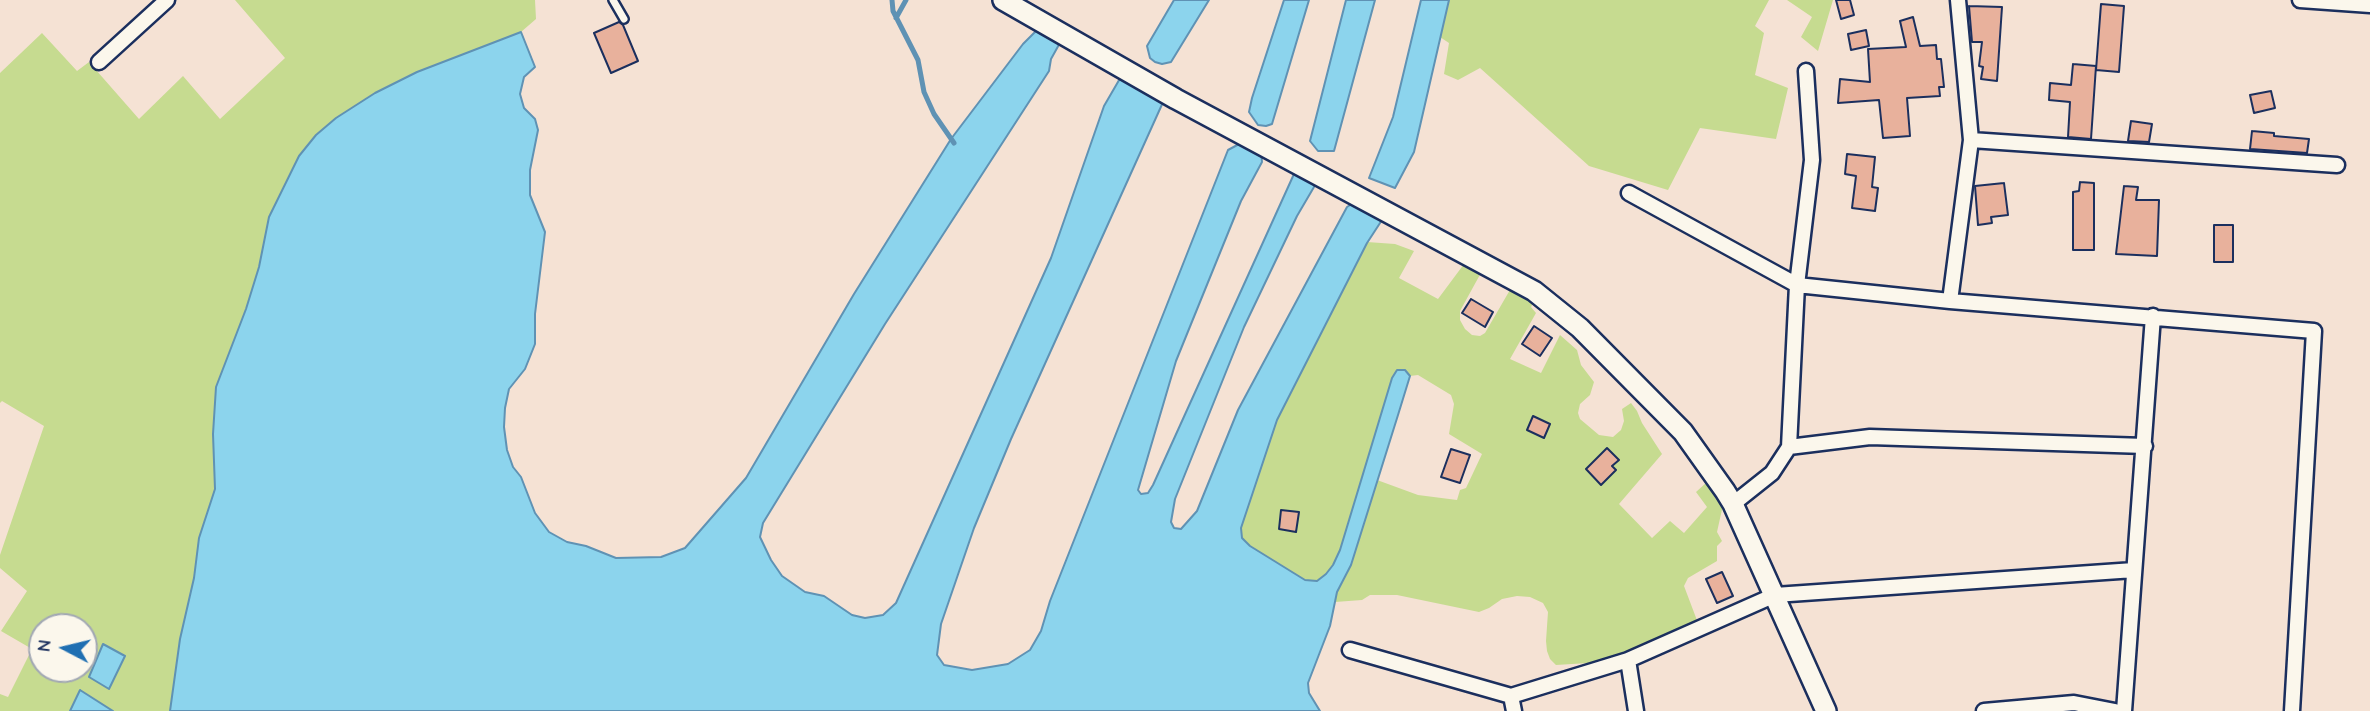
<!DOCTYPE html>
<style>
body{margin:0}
#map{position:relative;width:2370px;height:711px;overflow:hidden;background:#f5e2d4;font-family:"Comic Neue",sans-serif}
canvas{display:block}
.north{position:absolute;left:28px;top:613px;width:70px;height:70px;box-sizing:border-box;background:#fbf7ec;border:2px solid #a1a7b3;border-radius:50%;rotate:277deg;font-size:19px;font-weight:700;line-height:28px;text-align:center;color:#1b2f5e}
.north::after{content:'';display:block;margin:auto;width:24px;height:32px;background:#1f6fb2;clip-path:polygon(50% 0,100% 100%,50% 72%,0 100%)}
</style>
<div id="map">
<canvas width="2370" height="711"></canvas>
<div class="north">N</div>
</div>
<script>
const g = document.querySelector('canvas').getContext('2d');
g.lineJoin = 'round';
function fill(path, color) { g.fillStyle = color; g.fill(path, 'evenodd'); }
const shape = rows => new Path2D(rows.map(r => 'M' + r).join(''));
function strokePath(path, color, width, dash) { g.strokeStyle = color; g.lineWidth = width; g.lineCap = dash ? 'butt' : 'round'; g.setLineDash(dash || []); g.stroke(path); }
fill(shape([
 [235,0,535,0,536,19,521,32,417,72,375,93,336,118,316,135,299,156,269,217,259,267,246,309,216,387,213,433,215,489,199,538,194,578,180,639,170,711,113,711,80,690,70,711,0,711,0,694,8,697,32,649,1,631,27,591,0,568,0,555,44,426,2,401,0,403,0,73,42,33,77,71,89,62,139,119,183,76,220,119,285,58],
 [42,627,84,627,84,669,42,669],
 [1449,0,1769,0,1755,26,1764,33,1755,75,1788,88,1776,139,1700,128,1668,190,1589,166,1480,68,1458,80,1444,74,1449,43,1440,37],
 [1787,0,1833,0,1818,51,1801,37,1812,17],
 [1367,242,1395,244,1414,251,1399,278,1438,299,1467,260,1482,271,1460,311,1460,320,1465,329,1472,335,1480,336,1485,333,1514,283,1536,297,1531,307,1536,313,1510,359,1541,373,1560,335,1577,350,1581,365,1594,382,1590,395,1580,404,1578,413,1580,419,1599,435,1613,437,1621,430,1624,421,1622,409,1631,403,1637,411,1642,423,1662,454,1619,504,1652,538,1670,521,1684,533,1707,507,1696,492,1707,482,1723,505,1717,532,1722,541,1717,546,1717,561,1688,578,1684,586,1698,623,1625,653,1621,661,1556,665,1550,659,1547,651,1546,641,1548,612,1543,603,1530,597,1517,596,1502,599,1489,608,1479,612,1397,595,1370,595,1362,600,1335,602,1337,592,1351,565,1377,480,1418,495,1457,500,1460,490,1466,488,1482,454,1449,434,1454,404,1451,395,1418,375,1410,376,1405,371,1392,378,1340,550,1333,565,1326,574,1317,581,1305,580,1250,546,1242,538,1241,528,1277,420]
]), '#c6db90');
const water = shape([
 [1174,0,1209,0,1171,62,1162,64,1155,62,1150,58,1147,46,1174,0],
 [1284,0,1309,0,1272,124,1266,126,1258,125,1249,112,1252,98,1284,0],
 [1346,0,1375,0,1334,151,1318,151,1310,141,1346,0],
 [1421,0,1449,0,1414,152,1395,188,1369,178,1393,117,1421,0],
 [1046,26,1061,41,1051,59,1049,71,885,324,763,523,760,537,771,560,782,576,805,592,824,596,852,615,865,618,883,615,896,603,1051,258,1104,106,1122,75,1164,100,1011,439,974,528,941,624,937,655,944,665,972,670,1008,664,1030,650,1041,631,1050,601,1228,150,1241,143,1261,151,1262,162,1241,201,1176,361,1138,490,1141,494,1148,493,1153,485,1294,174,1301,170,1315,178,1314,187,1297,216,1244,327,1175,499,1171,522,1174,528,1181,529,1197,511,1238,410,1347,207,1356,201,1382,214,1382,220,1367,243,1277,420,1241,528,1242,538,1250,546,1305,580,1317,581,1326,574,1333,565,1340,550,1392,378,1397,370,1405,370,1410,376,1398,415,1351,565,1337,592,1330,626,1308,683,1309,693,1320,711,170,711,180,639,194,578,199,538,215,489,213,434,216,387,246,309,259,267,269,217,299,156,316,135,336,118,375,93,417,72,521,32,535,67,524,77,520,94,524,108,535,119,538,130,530,170,530,195,545,232,535,314,535,344,525,369,509,389,505,408,504,427,507,450,513,467,521,477,535,513,549,532,567,542,586,546,616,558,661,557,685,548,746,478,854,294,951,139,1023,44,1036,31,1046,26],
 [103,644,125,656,109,689,89,677,103,644],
 [80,690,113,711,70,711,80,690]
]);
fill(water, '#8cd4ed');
strokePath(water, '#5f92b4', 2);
strokePath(shape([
 [892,0,893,11,918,60,924,92,934,114,954,143],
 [896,18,906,0]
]), '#5f92b4', 5);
const building = shape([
 [1836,0,1850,0,1854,15,1841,19,1836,0],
 [2101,4,2124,6,2119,72,2096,70,2101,4],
 [1969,6,2002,7,1997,81,1981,79,1983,67,1979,66,1982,42,1972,42,1969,6],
 [1913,17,1920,46,1936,45,1937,59,1941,59,1944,87,1939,87,1940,96,1907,98,1910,136,1883,138,1879,100,1838,103,1840,79,1870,82,1868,49,1906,47,1900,21,1913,17],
 [619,22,623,25,638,61,611,73,594,33,619,22],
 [1866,30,1869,46,1851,50,1848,34,1866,30],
 [2073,64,2096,66,2091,139,2068,137,2070,102,2049,100,2050,83,2071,85,2073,64],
 [2271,91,2275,108,2254,113,2250,95,2271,91],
 [2131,121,2152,124,2149,142,2128,141,2131,121],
 [2252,131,2274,133,2274,136,2309,139,2307,153,2250,149,2252,131],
 [1847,154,1875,157,1872,187,1878,188,1875,211,1852,208,1856,176,1845,174,1847,154],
 [2080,182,2094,183,2094,250,2073,250,2073,192,2079,191,2080,182],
 [2004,183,2008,215,1991,217,1992,223,1978,225,1975,186,2004,183],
 [2124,186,2138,187,2136,200,2159,200,2157,256,2116,254,2124,186],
 [2214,225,2233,225,2233,262,2214,262,2214,225],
 [1471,299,1493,312,1485,327,1462,313,1471,299],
 [1534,326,1552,338,1540,356,1522,344,1534,326],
 [1533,416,1550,424,1544,438,1527,430,1533,416],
 [1607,448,1619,460,1612,466,1616,470,1601,485,1586,469,1607,448],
 [1451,449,1470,455,1460,483,1441,477,1451,449],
 [1281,510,1299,512,1296,532,1279,529,1281,510],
 [1722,572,1733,596,1717,603,1706,579,1722,572]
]);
fill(building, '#e8b19c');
strokePath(building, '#1b2f5e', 2);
const lane = shape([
 [613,0,624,19]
]);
const street = shape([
 [2300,0,2370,5],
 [99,62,167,0],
 [1971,140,2337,165],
 [1629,193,1797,285,1950,301,2314,331,2292,711],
 [1950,301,1971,140,1958,0],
 [1789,447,1870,437,2145,446],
 [1733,504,1772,473,1789,447,1797,285,1812,160,1806,71],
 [1350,650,1511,696,1514,711],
 [1511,696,1628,660],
 [1636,711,1628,660,1775,595,2134,570],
 [1984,711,2074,703,2115,711],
 [2124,711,2153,316]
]);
const secondary = shape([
 [1003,0,1176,99,1534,291,1580,328,1683,432,1725,491,1733,504,1826,711]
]);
strokePath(lane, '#1b2f5e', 12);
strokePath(street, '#1b2f5e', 19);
strokePath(secondary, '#1b2f5e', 24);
strokePath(lane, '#fbf7ec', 7);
strokePath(street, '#fbf7ec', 14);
strokePath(secondary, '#fbf7ec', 19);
</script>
